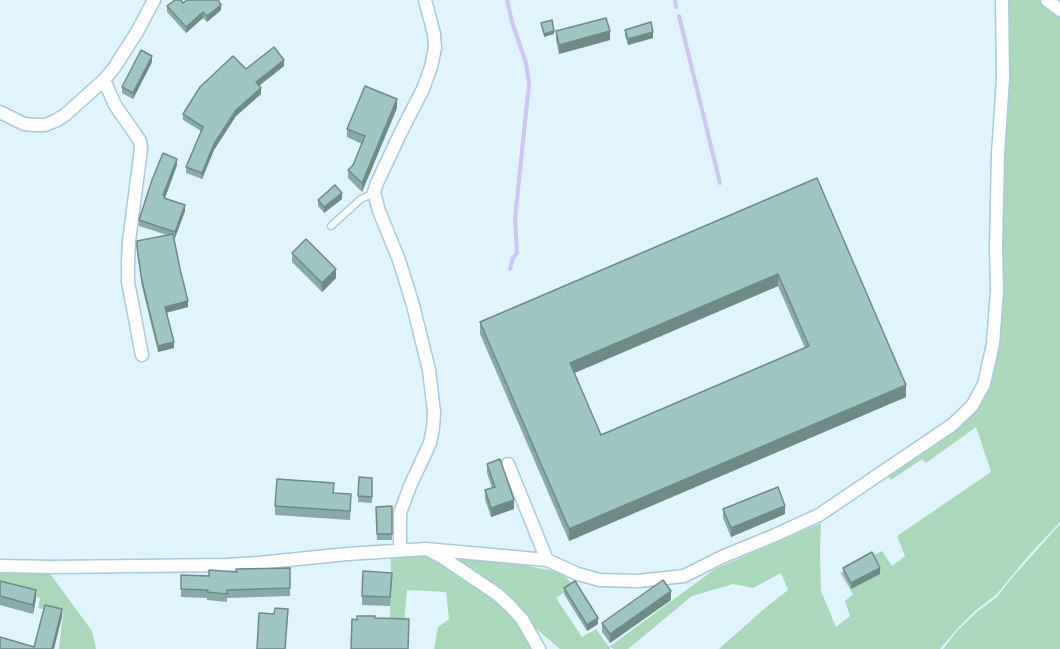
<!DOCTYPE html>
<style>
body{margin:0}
canvas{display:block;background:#dff4fd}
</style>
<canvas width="1060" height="649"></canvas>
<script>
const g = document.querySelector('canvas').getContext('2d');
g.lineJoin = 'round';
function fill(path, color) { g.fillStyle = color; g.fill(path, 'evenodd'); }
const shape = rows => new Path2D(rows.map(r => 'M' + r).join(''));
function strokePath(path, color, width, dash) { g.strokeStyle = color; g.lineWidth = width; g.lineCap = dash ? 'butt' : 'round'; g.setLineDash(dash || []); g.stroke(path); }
fill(shape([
 [1005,0,1042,0,1060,15,1060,522,1030,554,996,595,976,610,957,629,940,649,719,649,764,609,788,590,781,573,753,588,733,584,692,596,628,649,614,649,610,647,610,649,560,649,448,554,518,564,563,573,573,586,556,598,582,637,596,629,609,647,715,569,821,523,820,550,821,591,836,627,850,616,845,601,853,594,840,573,882,551,892,566,905,556,897,536,991,472,976,427,926,463,922,459,891,480,888,476,977,408,1002,287,1002,197,1005,153,1006,67],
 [1060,524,1060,649,943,649,958,630,977,612,997,597,1012,578],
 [426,553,498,599,516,618,532,649,434,649,438,627,449,619,446,592,407,590,404,623,390,624,391,555],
 [0,569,48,571,92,631,96,649,59,649,63,614,38,608,40,598,0,588]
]), '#a9d8ba');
strokePath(shape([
 [507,0,512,22,526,63,529,83,515,219,517,253,513,258,510,269],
 [675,0,676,7],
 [679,16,720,183]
]), '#cfc5f6', 4);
const service = shape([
 [331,226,361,199,374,193]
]);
const minor = shape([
 [1047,0,1060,10],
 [104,80,115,105,140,141,141,149,129,241,128,262,128,282,142,355],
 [0,112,24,124,35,125,45,125,55,121,65,115,104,80,114,68,137,32,154,0],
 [508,464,547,560],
 [400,550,400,513,410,486,430,443,433,428,434,412,429,370,413,305,399,260,379,211,374,192,377,183,401,132,423,89,431,67,435,48,434,34,425,0],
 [432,552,442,557,497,594,510,606,522,619,539,649],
 [0,566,53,567,225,565,259,563,347,554,426,549,547,560,578,574,600,580,638,581,684,576,724,556,773,536,819,515,952,425,972,406,984,384,993,344,997,290,996,247,998,154,1003,78,1002,0]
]);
strokePath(service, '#a8cad9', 9);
strokePath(minor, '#a8cad9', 15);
strokePath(service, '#fff', 6);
strokePath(minor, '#fff', 12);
fill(shape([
 [183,3,221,10,207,22,203,18,186,33,167,12,167,6],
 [625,30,653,38,628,45,625,36],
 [556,31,610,40,559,54,556,40],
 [152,62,133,99,122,93,122,87],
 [284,66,259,86,261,94,236,116,214,150,202,179,186,173,186,167,201,131,183,120,183,114,246,69],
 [397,108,362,192,348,178,348,170,353,165,362,144,347,137,347,129],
 [177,165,165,198,185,211,175,238,174,238,188,307,166,313,174,348,158,352,142,287,137,253,137,241,167,235,139,226,139,220],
 [817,178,906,397,569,541,480,334,480,322],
 [778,286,805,348,601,435,574,373],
 [342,199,324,213,318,206,318,200],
 [292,253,336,278,322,292,292,262],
 [487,464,514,509,491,517,485,499,485,490,492,488,487,473],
 [359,477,372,478,372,503,358,502],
 [334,493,351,503,350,520,275,515,275,506],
 [392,506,392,540,377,540,376,507],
 [723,509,785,514,731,537,723,518],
 [290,568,290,596,227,598,227,602,207,600,207,598,181,597,181,575,209,576,237,572],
 [843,568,880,574,851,589,843,574],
 [0,581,36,599,33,614,0,605],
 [392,581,390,606,362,605,362,596],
 [564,588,598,624,587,631,564,594],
 [671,600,610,643,602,632,602,623]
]), '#88aaa8');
fill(shape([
 [221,5,221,10,207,22,207,16],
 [203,12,203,18,186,33,186,27],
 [554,31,554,34,544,37,544,34],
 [610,31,610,40,559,54,559,45],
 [653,32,653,38,628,45,628,39],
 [152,56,152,62,133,99,133,93],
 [284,60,284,66,256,88,256,82],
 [261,88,261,94,236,116,214,150,202,179,202,173,214,144,236,110],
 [397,99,397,108,362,192,362,183],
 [177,159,177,165,165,198,165,202,163,195],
 [342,193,342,199,324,213,324,207],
 [185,205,185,211,175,238,175,232],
 [336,269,336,278,322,292,322,283],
 [778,274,778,286,570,375,570,363],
 [188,301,188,307,165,313,165,307],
 [174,342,174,348,158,352,158,346],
 [906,385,906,397,569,541,569,529],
 [514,500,514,509,491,517,491,508],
 [785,506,785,514,731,537,731,528],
 [880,568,880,574,851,589,851,583],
 [36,590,36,599,33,614,33,605],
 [671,591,671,600,610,643,610,634],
 [62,609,62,617,54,649,52,649],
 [598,618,598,624,587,631,587,625]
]), '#6f8b88');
const building = shape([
 [175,0,181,0,183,3,187,0,218,0,221,5,207,16,203,12,186,27,167,6,175,0],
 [606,18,610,31,559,45,556,31,606,18],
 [552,20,554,31,544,34,541,23,552,20],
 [651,22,653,32,628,39,625,30,651,22],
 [274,47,284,60,256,82,261,88,236,110,214,144,202,173,186,167,203,127,183,114,200,87,233,56,246,69,274,47],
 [141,50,152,56,133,93,122,87,141,50],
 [365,86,397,99,362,183,348,170,353,165,365,136,347,129,365,86],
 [163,153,177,159,163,195,165,196,164,198,185,205,175,232,139,220,152,180,163,153],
 [817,178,906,385,569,529,480,322,817,178],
 [778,274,809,346,601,435,570,363,778,274],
 [335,185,342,193,324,207,318,200,335,185],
 [173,234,180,269,188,301,165,307,174,342,158,346,142,281,137,247,137,241,173,234],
 [306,239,336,269,322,283,292,253,306,239],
 [500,459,514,500,491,508,485,490,495,487,487,464,500,459],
 [359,477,372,478,372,497,358,496,359,477],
 [277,479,334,483,333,493,351,494,350,511,275,506,277,479],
 [778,487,785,506,731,528,723,509,778,487],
 [392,506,392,534,377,534,376,507,392,506],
 [872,552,880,568,851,583,843,568,872,552],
 [290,568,290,588,227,590,227,594,207,592,208,590,181,589,181,575,209,576,209,570,237,572,236,569,290,568],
 [363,571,392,573,390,597,362,596,363,571],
 [663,580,671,591,610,634,602,623,663,580],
 [0,581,36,590,33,605,0,596,0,581],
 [575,581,598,618,587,625,564,588,575,581],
 [45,605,62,609,52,649,0,649,0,637,34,647,45,605],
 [275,608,288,609,285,649,257,649,259,613,274,614,275,608],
 [357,616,375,616,375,618,409,619,408,649,351,649,352,619,357,620,357,616]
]);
fill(building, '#9ec6c3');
strokePath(building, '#6f8b88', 1.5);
</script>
